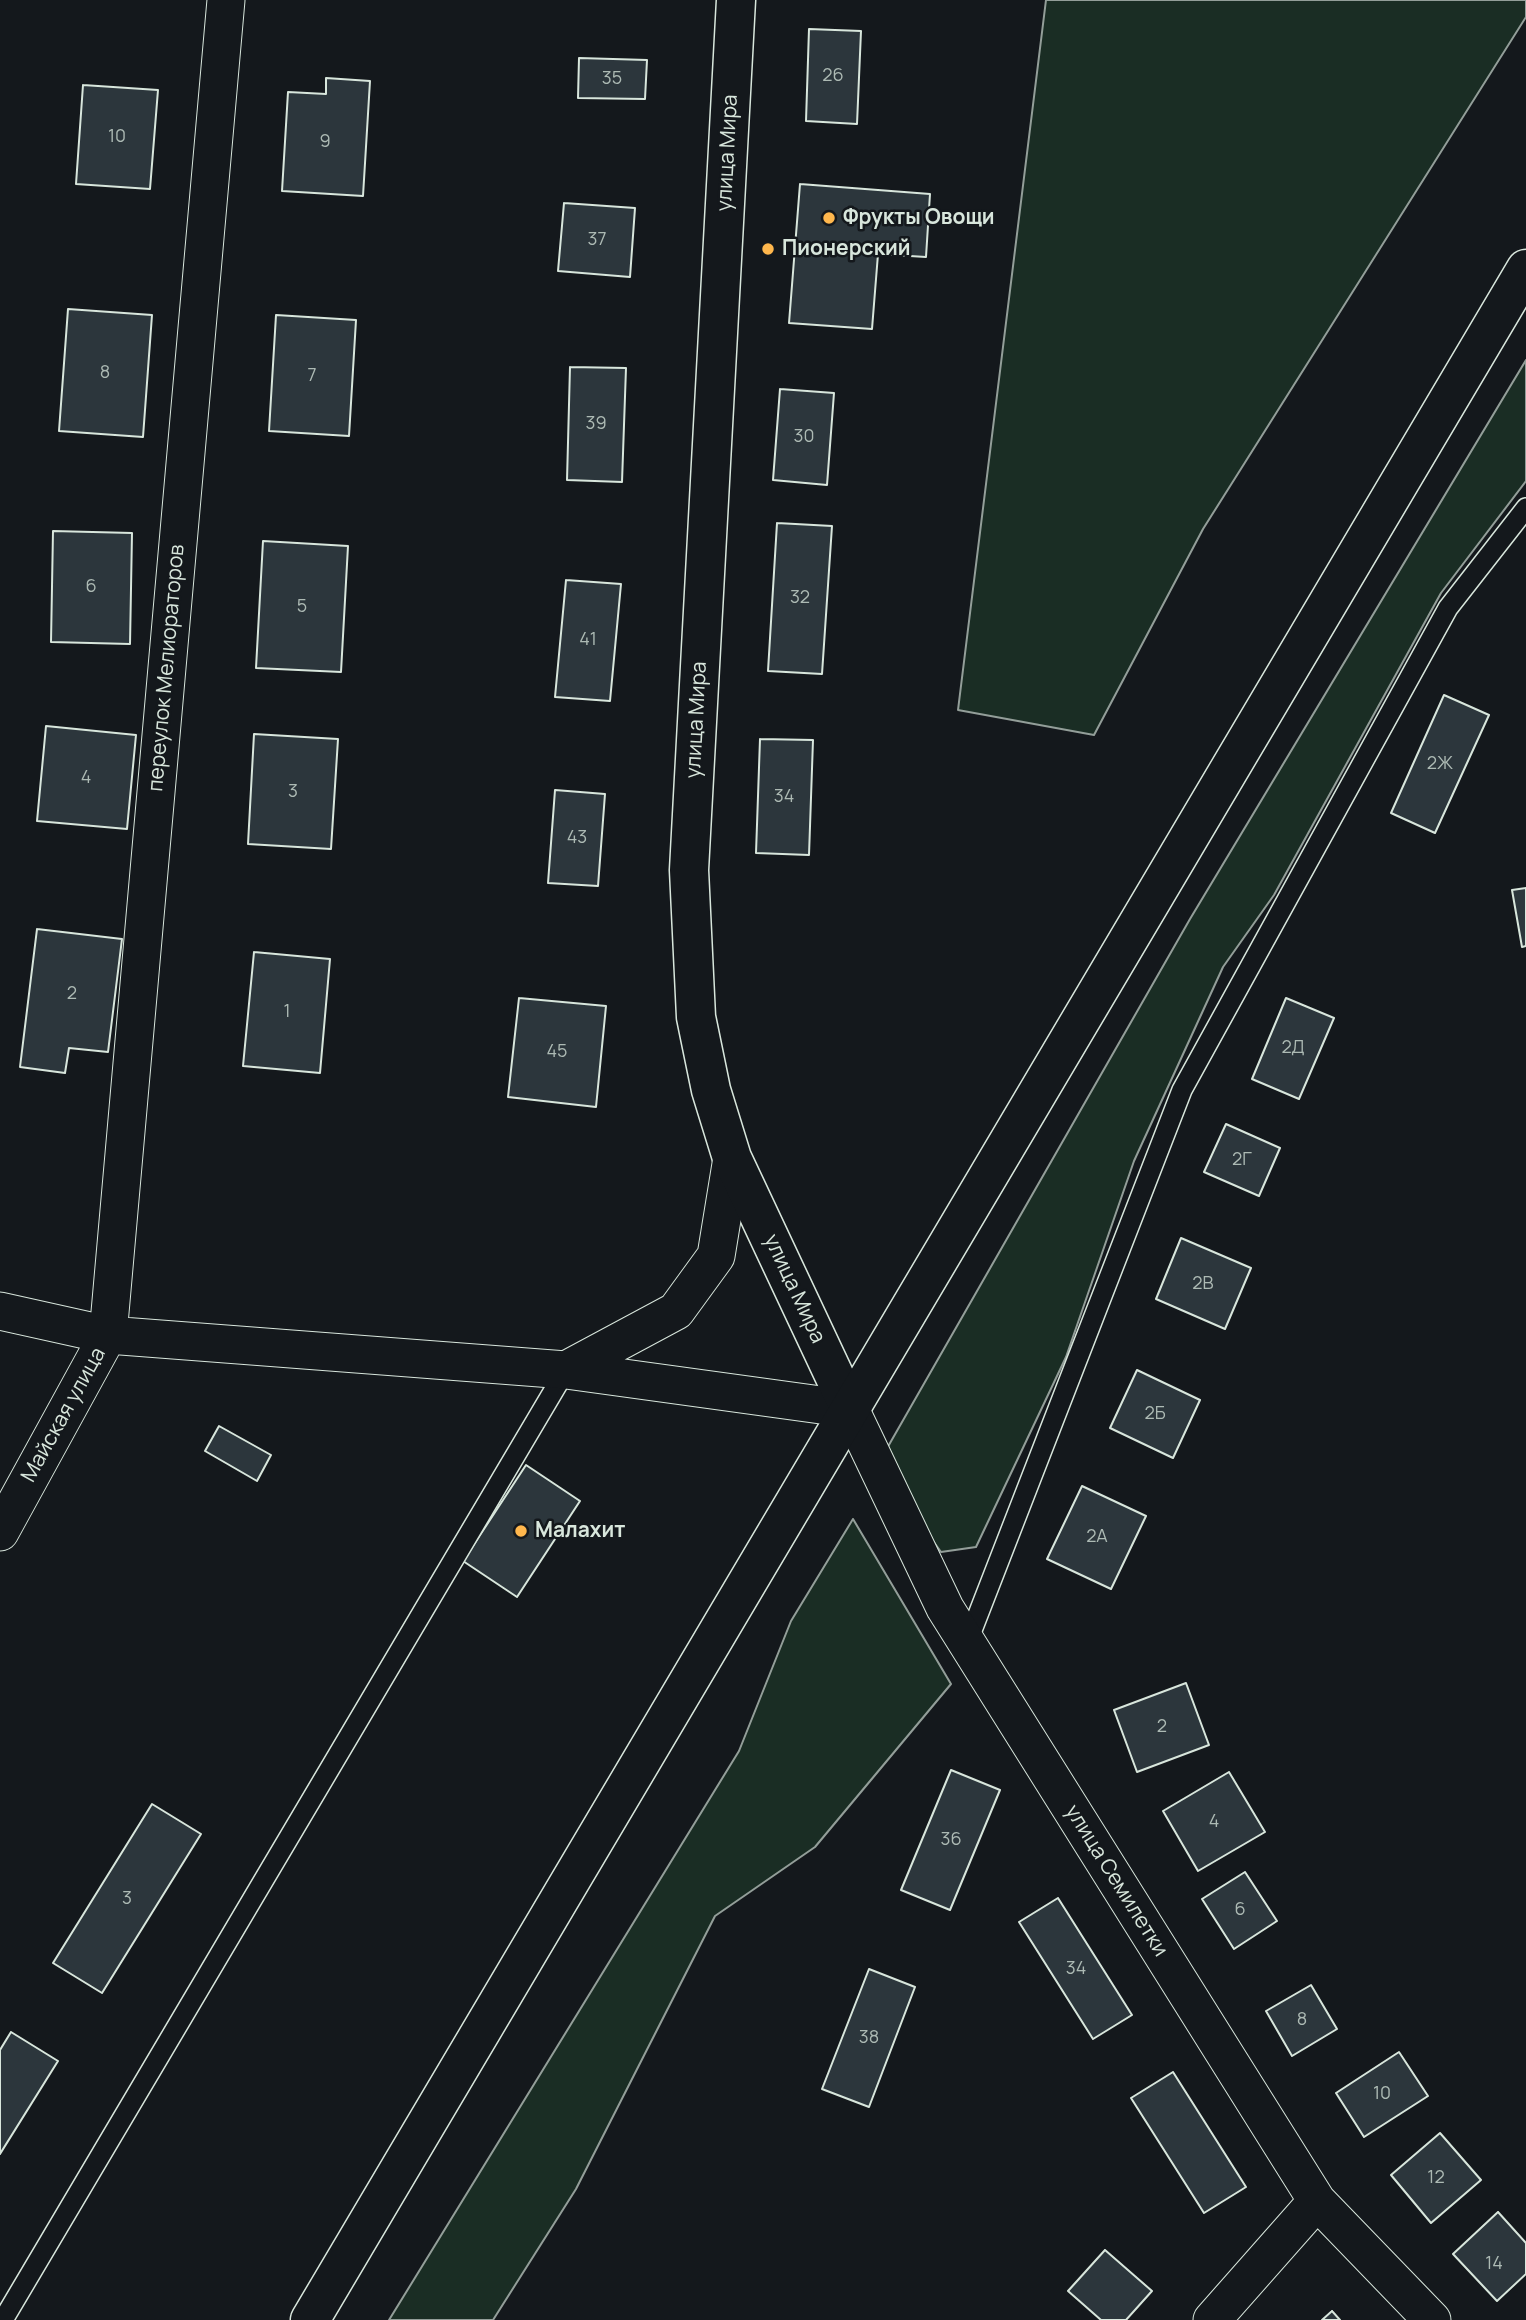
<!DOCTYPE html>
<meta charset="utf-8">
<style>
body{margin:0}
canvas{display:block;background:#14181c}
</style>
<canvas width="1526" height="2320"></canvas>
<script>
const g = document.querySelector('canvas').getContext('2d');
g.lineJoin = 'round';
function fill(path, color) { g.fillStyle = color; g.fill(path, 'evenodd'); }
const shape = rows => new Path2D(rows.map(r => 'M' + r).join(''));
function strokePath(path, color, width, dash) { g.strokeStyle = color; g.lineWidth = width; g.lineCap = dash ? 'butt' : 'round'; g.setLineDash(dash || []); g.stroke(path); }
function write(font, color, halo, rows, align = 'center') {
  g.font = font + ' Manrope,sans-serif'; g.lineWidth = 5; g.setLineDash([]); g.textBaseline = 'middle'; g.strokeStyle = halo; g.fillStyle = color; for (const [text, x, y, turn = 0] of rows) {
    g.save(); g.translate(x, y); g.rotate((+turn || 0) * Math.PI / 180); g.textAlign = isNaN(turn) ? turn : align; if (halo) g.strokeText(text, 0, 0); g.fillText(text, 0, 0); g.restore();
  }
}
const green = shape([
 [1046,0,1526,0,1526,17,1203,529,1094,735,958,710,1046,0],
 [1526,360,1526,481,1441,593,1274,895,1223,967,1134,1161,1066,1357,976,1547,941,1552,878,1464,1190,919,1526,360],
 [853,1519,951,1684,815,1847,715,1916,576,2189,493,2320,389,2320,739,1751,791,1621,853,1519]
]);
fill(green, '#1a2d24');
strokePath(green, '#939e99', 2);
const building = shape([
 [809,29,861,31,857,124,806,121,809,29],
 [579,58,647,60,645,99,578,98,579,58],
 [326,78,370,81,363,196,282,191,288,92,326,94,326,78],
 [83,85,158,90,150,189,76,184,83,85],
 [800,184,930,194,926,257,878,254,872,329,789,323,800,184],
 [564,203,635,208,630,277,558,271,564,203],
 [68,309,152,315,143,437,59,431,68,309],
 [276,315,356,320,349,436,269,431,276,315],
 [570,367,626,368,622,482,567,480,570,367],
 [780,389,834,393,827,485,773,480,780,389],
 [777,523,832,526,822,674,768,671,777,523],
 [53,531,132,533,130,644,51,642,53,531],
 [263,541,348,546,341,672,256,668,263,541],
 [566,580,621,584,610,701,555,697,566,580],
 [1444,695,1489,715,1435,833,1391,813,1444,695],
 [46,726,136,735,127,829,37,821,46,726],
 [254,734,338,739,331,849,248,844,254,734],
 [760,739,813,740,809,855,756,853,760,739],
 [555,790,605,794,598,886,548,883,555,790],
 [1526,888,1526,946,1522,947,1512,890,1526,888],
 [37,929,122,939,108,1052,69,1048,65,1073,20,1067,37,929],
 [254,952,330,959,320,1073,243,1066,254,952],
 [519,998,606,1006,596,1107,508,1097,519,998],
 [1286,998,1334,1018,1299,1099,1252,1079,1286,998],
 [1226,1124,1280,1148,1259,1196,1204,1172,1226,1124],
 [1181,1238,1251,1268,1225,1329,1156,1299,1181,1238],
 [1137,1370,1200,1400,1173,1458,1110,1428,1137,1370],
 [219,1426,271,1455,257,1481,205,1451,219,1426],
 [526,1465,580,1501,517,1597,463,1561,526,1465],
 [1082,1486,1146,1516,1111,1589,1047,1559,1082,1486],
 [1186,1683,1209,1745,1137,1772,1114,1710,1186,1683],
 [951,1770,1000,1790,950,1910,901,1890,951,1770],
 [1229,1772,1265,1832,1198,1871,1163,1811,1229,1772],
 [152,1804,201,1834,102,1993,53,1963,152,1804],
 [1245,1872,1277,1921,1234,1949,1202,1899,1245,1872],
 [1058,1898,1132,2015,1093,2039,1019,1922,1058,1898],
 [869,1969,915,1987,869,2107,822,2089,869,1969],
 [1311,1985,1337,2029,1292,2056,1266,2011,1311,1985],
 [11,2032,58,2061,0,2154,0,2050,11,2032],
 [1399,2052,1428,2096,1364,2137,1336,2093,1399,2052],
 [1173,2072,1246,2187,1204,2213,1131,2098,1173,2072],
 [1440,2133,1481,2180,1431,2223,1391,2175,1440,2133],
 [1498,2212,1526,2243,1526,2274,1497,2301,1453,2254,1498,2212],
 [1105,2250,1152,2291,1126,2320,1101,2320,1068,2291,1105,2250],
 [1332,2311,1340,2320,1322,2320,1332,2311]
]);
fill(building, '#2c363c');
strokePath(building, '#d8e6dc', 2);
const lane = shape([
 [967,1643,1182,1090,1448,608,1526,508],
 [3,2320,566,1370]
]);
const street = shape([
 [0,1311,108,1335,566,1370,850,1409,945,1608,1317,2201,1432,2320],
 [566,1370,676,1311,716,1256,732,1158],
 [0,1532,108,1335,226,0],
 [1212,2320,1317,2201]
]);
const secondary = shape([
 [736,0,689,870,696,1017,711,1090,732,1158,850,1409]
]);
const primary = shape([
 [310,2320,1526,269]
]);
strokePath(lane, '#d8e6dc', 22);
strokePath(street, '#d8e6dc', 39);
strokePath(secondary, '#d8e6dc', 41);
strokePath(primary, '#d8e6dc', 41);
strokePath(lane, '#14181c', 19);
strokePath(street, '#14181c', 37);
strokePath(secondary, '#14181c', 38);
strokePath(primary, '#14181c', 38);
for (const [x, y, r, color] of [
 [829,218,7,"#ffb74d"],
 [768,249,7,"#ffb74d"],
 [521,1531,7,"#ffb74d"]
]) { const dot = new Path2D(); dot.arc(x, y, r, 0, 2 * Math.PI); g.fillStyle = color; g.fill(dot); strokePath(dot, '#14181c', 2.5); }
write('18px', '#adbab4', null, [
 ["26",833,76],
 ["35",612,79],
 ["10",117,137],
 ["9",325,142],
 ["37",597,240],
 ["8",105,373],
 ["7",312,376],
 ["39",596,424],
 ["30",804,437],
 ["6",91,587],
 ["32",800,598],
 ["5",302,607],
 ["41",588,640],
 ["2Ж",1440,764],
 ["4",86,778],
 ["3",293,792],
 ["34",784,797],
 ["43",577,838],
 ["2",72,994],
 ["1",287,1012],
 ["2Д",1293,1048],
 ["45",557,1052],
 ["2Г",1242,1160],
 ["2В",1203,1284],
 ["2Б",1155,1414],
 ["2А",1097,1537],
 ["2",1162,1727],
 ["4",1214,1822],
 ["36",951,1840],
 ["3",127,1899],
 ["6",1240,1910],
 ["34",1076,1969],
 ["8",1302,2020],
 ["38",869,2038],
 ["10",1382,2094],
 ["12",1436,2178],
 ["14",1494,2264]
]);
write('21px', '#d8e6dc', '#14181c', [
 ["улица Мира",728,153,-87],
 ["переулок Мелиораторов",167,668,-85],
 ["улица Мира",697,720,-87],
 ["улица Мира",794,1289,65],
 ["Майская улица",64,1415,-61],
 ["улица Семилетки",1116,1881,58]
]);
write('bold 21px', '#d8e6dc', '#14181c', [
 ["Фрукты Овощи",843,218],
 ["Пионерский",782,249],
 ["Малахит",535,1531]
], 'left');
</script>
